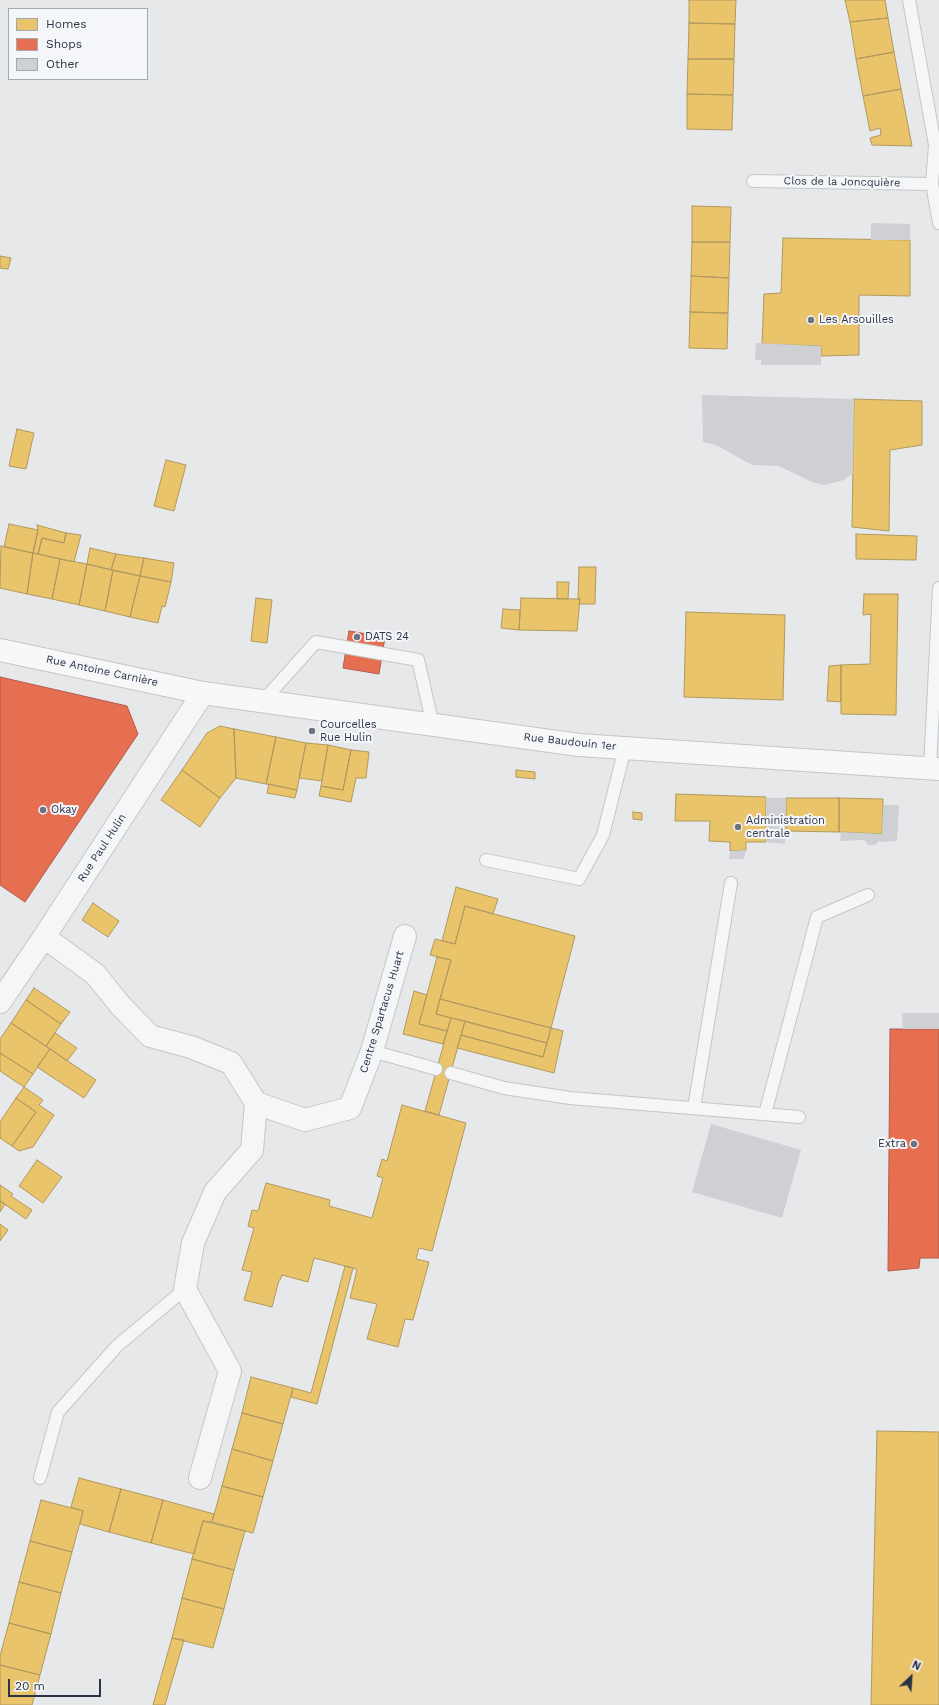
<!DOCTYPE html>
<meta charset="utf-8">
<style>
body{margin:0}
#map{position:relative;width:939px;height:1705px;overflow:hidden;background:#e6e8ea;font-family:"Work Sans",sans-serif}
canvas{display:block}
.legend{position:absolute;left:8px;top:8px;width:140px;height:72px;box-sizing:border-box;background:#f4f6f9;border:1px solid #a4a8b1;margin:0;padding:5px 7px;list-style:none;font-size:12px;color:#2b3445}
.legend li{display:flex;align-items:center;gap:8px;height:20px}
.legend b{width:20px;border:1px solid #a4a8b1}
.north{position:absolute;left:891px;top:1657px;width:40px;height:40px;-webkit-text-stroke:3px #f4f6f9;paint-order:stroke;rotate:25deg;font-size:11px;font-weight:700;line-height:16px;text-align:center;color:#2b3445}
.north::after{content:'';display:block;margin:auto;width:14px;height:18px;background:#2b3445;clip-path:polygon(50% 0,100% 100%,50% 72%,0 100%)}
.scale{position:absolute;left:8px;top:1679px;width:93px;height:18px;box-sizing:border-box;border:2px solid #2b3445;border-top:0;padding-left:5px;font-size:12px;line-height:14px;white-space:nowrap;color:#2b3445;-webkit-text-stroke:3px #f4f6f9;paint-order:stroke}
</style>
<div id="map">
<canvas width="939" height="1705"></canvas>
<ul class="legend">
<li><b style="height:11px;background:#e9c46a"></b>Homes</li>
<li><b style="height:11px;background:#e76f51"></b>Shops</li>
<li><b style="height:11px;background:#ced0d3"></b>Other</li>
</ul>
<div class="north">N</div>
<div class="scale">20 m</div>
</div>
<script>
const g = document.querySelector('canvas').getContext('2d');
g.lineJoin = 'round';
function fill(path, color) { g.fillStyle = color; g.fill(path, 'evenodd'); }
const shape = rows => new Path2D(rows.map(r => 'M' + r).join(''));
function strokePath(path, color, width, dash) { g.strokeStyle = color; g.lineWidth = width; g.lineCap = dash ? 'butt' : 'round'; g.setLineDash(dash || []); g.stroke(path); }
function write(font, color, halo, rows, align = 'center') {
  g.font = font + ' "Work Sans",sans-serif'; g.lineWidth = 4; g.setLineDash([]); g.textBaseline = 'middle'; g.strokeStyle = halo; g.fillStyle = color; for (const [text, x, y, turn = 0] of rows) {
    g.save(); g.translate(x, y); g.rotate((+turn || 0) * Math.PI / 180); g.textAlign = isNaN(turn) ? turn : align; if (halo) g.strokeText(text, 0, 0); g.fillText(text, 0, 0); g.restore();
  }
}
const homes = shape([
 [689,0,736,0,735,24,689,23,689,0],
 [845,0,885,0,888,18,850,22,845,0],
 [888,18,894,52,856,59,850,22,888,18],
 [689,23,735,24,734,59,688,59,689,23],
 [894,52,901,89,863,96,856,59,894,52],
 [688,59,734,59,733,95,687,94,688,59],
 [901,89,912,146,872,145,870,138,881,135,880,128,870,131,863,96,901,89],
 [687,94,733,95,732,130,687,129,687,94],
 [692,206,731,207,730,242,692,242,692,206],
 [783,238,910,240,910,296,859,295,859,355,821,356,821,346,762,344,764,294,781,293,783,238],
 [692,242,730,242,729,278,691,276,692,242],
 [0,256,11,258,8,269,0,268,0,256],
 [691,276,729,278,728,313,690,312,691,276],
 [690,312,728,313,727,349,689,348,690,312],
 [854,399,922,401,922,445,890,450,889,531,852,527,854,399],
 [17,429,34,433,26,469,9,466,17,429],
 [166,460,186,465,174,511,154,506,166,460],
 [9,524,38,530,33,553,4,547,9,524],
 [37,525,66,533,64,543,42,538,38,554,33,553,38,530,37,525],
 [66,533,81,535,74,562,38,554,42,538,64,543,66,533],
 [856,534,917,536,916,560,856,559,856,534],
 [1,546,33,553,27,594,0,588,1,546],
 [90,548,116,554,111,570,87,564,90,548],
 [33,553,60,559,52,599,27,594,33,553],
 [116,554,144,558,140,576,111,570,116,554],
 [144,558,174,563,171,582,140,576,144,558],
 [60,559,87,564,79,605,52,599,60,559],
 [87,564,113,570,105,611,79,605,87,564],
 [579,567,596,567,595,604,579,604,580,599,578,599,579,567],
 [113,570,140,576,130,617,105,611,113,570],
 [140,576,171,582,165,607,162,606,158,623,130,617,140,576],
 [557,582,569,582,568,599,557,599,557,582],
 [864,594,898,594,896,715,841,714,841,665,870,664,871,614,863,615,864,594],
 [256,598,272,600,267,643,251,641,256,598],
 [521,598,580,599,577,631,519,630,521,598],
 [503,609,520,610,519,630,501,628,503,609],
 [686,612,785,615,783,700,684,697,686,612],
 [841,665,841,702,827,701,829,666,841,665],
 [220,726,234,729,236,778,220,798,182,770,207,733,220,726],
 [234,729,276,737,266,784,236,778,234,729],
 [276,737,306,743,297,790,266,784,276,737],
 [306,743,328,745,322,781,299,778,306,743],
 [328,745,351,750,343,790,321,786,328,745],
 [351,750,369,752,366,778,356,778,351,802,319,796,321,786,343,790,351,750],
 [182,770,220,798,200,827,161,800,182,770],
 [516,770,535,772,535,779,516,777,516,770],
 [269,784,297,790,295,798,267,793,269,784],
 [676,794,766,797,766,842,746,842,746,850,730,851,730,842,709,841,710,821,675,821,676,794],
 [786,798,839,798,839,832,786,831,786,798],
 [839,798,883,799,882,834,839,832,839,798],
 [633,812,642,813,642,820,633,819,633,812],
 [456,887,498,899,493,914,465,906,455,944,442,941,456,887],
 [93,903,119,921,108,937,82,920,93,903],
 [465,906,575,936,551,1028,440,999,451,960,430,955,435,939,455,944,465,906],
 [437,957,451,960,436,1014,451,1018,447,1031,419,1024,437,957],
 [34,988,70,1012,61,1024,26,1000,34,988],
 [414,991,427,995,419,1024,447,1031,443,1044,403,1034,414,991],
 [440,999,551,1028,547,1043,436,1014,440,999],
 [26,1000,61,1024,46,1046,11,1023,26,1000],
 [451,1018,465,1021,439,1115,425,1111,451,1018],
 [465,1021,547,1043,543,1057,461,1035,465,1021],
 [11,1023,50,1049,33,1074,0,1053,0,1039,11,1023],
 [551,1028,563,1031,554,1073,457,1048,461,1035,543,1057,551,1028],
 [55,1033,77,1048,67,1061,46,1046,55,1033],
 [50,1049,96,1080,84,1098,37,1067,50,1049],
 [0,1053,33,1074,24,1087,0,1071,0,1053],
 [24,1087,43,1100,39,1105,54,1115,33,1147,19,1151,12,1146,36,1112,16,1098,24,1087],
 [16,1098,36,1112,12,1146,0,1138,0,1122,16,1098],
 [402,1105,466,1123,432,1251,419,1248,416,1259,429,1262,413,1320,405,1319,398,1347,367,1339,377,1304,350,1298,357,1270,353,1268,314,1258,308,1282,282,1275,280,1280,279,1280,272,1307,244,1300,252,1272,242,1270,254,1228,248,1226,252,1210,258,1211,266,1183,330,1200,329,1206,372,1218,383,1178,377,1176,382,1159,387,1161,402,1105],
 [37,1160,62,1177,43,1203,19,1186,37,1160],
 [0,1185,13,1194,11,1196,32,1210,26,1219,0,1201,0,1185],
 [0,1201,5,1204,0,1212,0,1201],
 [0,1224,8,1230,0,1241,0,1224],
 [345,1266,353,1268,317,1404,291,1397,293,1388,311,1393,345,1266],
 [251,1377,293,1388,283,1424,242,1413,251,1377],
 [242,1413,283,1424,273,1461,232,1449,242,1413],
 [877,1431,939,1432,939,1705,871,1705,877,1431],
 [232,1449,273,1461,263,1497,222,1486,232,1449],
 [79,1478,121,1489,109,1532,80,1524,83,1511,71,1507,79,1478],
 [222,1486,263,1497,253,1533,212,1522,222,1486],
 [121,1489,163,1500,151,1543,109,1532,121,1489],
 [41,1500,83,1511,72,1552,30,1541,41,1500],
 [163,1500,214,1514,212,1522,203,1521,194,1554,151,1543,163,1500],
 [203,1521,245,1531,234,1570,192,1559,203,1521],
 [30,1541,72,1552,61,1593,19,1582,30,1541],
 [192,1559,234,1570,224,1609,182,1598,192,1559],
 [19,1582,61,1593,51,1634,9,1623,19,1582],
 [182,1598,224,1609,213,1648,172,1638,182,1598],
 [9,1623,51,1634,40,1675,0,1665,0,1656,9,1623],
 [172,1638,184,1640,165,1705,153,1705,172,1638],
 [0,1665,40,1675,32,1705,0,1705,0,1665]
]);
fill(homes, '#e9c46a');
strokePath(homes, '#b0995f', 1);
const shops = shape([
 [349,631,385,637,379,674,343,668,349,631],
 [0,677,127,706,138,734,25,902,0,885,0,677],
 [890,1029,939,1029,939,1258,920,1258,919,1268,888,1271,890,1029]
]);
fill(shops, '#e76f51');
strokePath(shops, '#af5d4d', 1);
fill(shape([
 [871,223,910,224,910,240,871,240],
 [756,343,821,346,821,365,761,365,761,360,755,360],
 [702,395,854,399,853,473,844,480,824,485,812,482,779,466,752,465,716,445,703,442],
 [766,798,786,798,785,844,766,842],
 [883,805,899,805,897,841,881,842,880,841,875,845,868,845,864,840,840,841,841,832,882,834],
 [746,850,744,859,729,859,730,851],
 [902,1013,939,1013,939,1029,903,1029],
 [711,1124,801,1150,782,1218,692,1192]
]), '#ced0d3');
const lane = shape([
 [909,0,935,145,932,184,939,223],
 [753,181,932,184],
 [263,701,316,642,418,660,433,725],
 [930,768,939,588],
 [486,860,579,879,603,835,625,748],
 [372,1051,436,1069],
 [451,1073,504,1088,570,1098,799,1117],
 [694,1108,731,883],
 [765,1114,817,917,868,895],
 [40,1478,58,1412,117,1346,185,1289]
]);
const street = shape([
 [44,937,95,974,121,1006,150,1036,191,1047,231,1063,256,1103,252,1150,215,1192,193,1243,185,1289,230,1371,200,1478],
 [0,1002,44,937,203,693],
 [256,1103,305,1120,350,1108,372,1051,405,936]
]);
const secondary = shape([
 [0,650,203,693,579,745,939,769]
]);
strokePath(lane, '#c4c6c8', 14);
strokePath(street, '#c4c6c8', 24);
strokePath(secondary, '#c4c6c8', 24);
strokePath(lane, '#f5f6f7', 12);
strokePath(street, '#f5f6f7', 22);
strokePath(secondary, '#f8f8f8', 22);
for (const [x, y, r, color] of [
 [811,320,4,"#6c737f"],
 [357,637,4,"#6c737f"],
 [312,731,4,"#6c737f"],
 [43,810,4,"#6c737f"],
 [738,827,4,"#6c737f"],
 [914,1144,4,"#6c737f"]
]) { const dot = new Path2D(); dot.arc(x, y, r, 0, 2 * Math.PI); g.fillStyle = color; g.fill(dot); strokePath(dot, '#f4f6f9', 1.5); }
write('11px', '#2b3445', '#f4f6f9', [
 ["Clos de la Joncquière",842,182,1],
 ["Rue Antoine Carnière",102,671,12],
 ["Rue Baudouin 1er",570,742,6],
 ["Rue Paul Hulin",102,848,-57],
 ["Centre Spartacus Huart",382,1012,-73]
]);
write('11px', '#2b3445', '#f4f6f9', [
 ["Les Arsouilles",819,320],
 ["DATS 24",365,637],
 ["Courcelles",320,725],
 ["Rue Hulin",320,738],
 ["Okay",51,810],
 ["Administration",746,821],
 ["centrale",746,834],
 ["Extra",906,1144,"right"]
], 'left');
</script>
